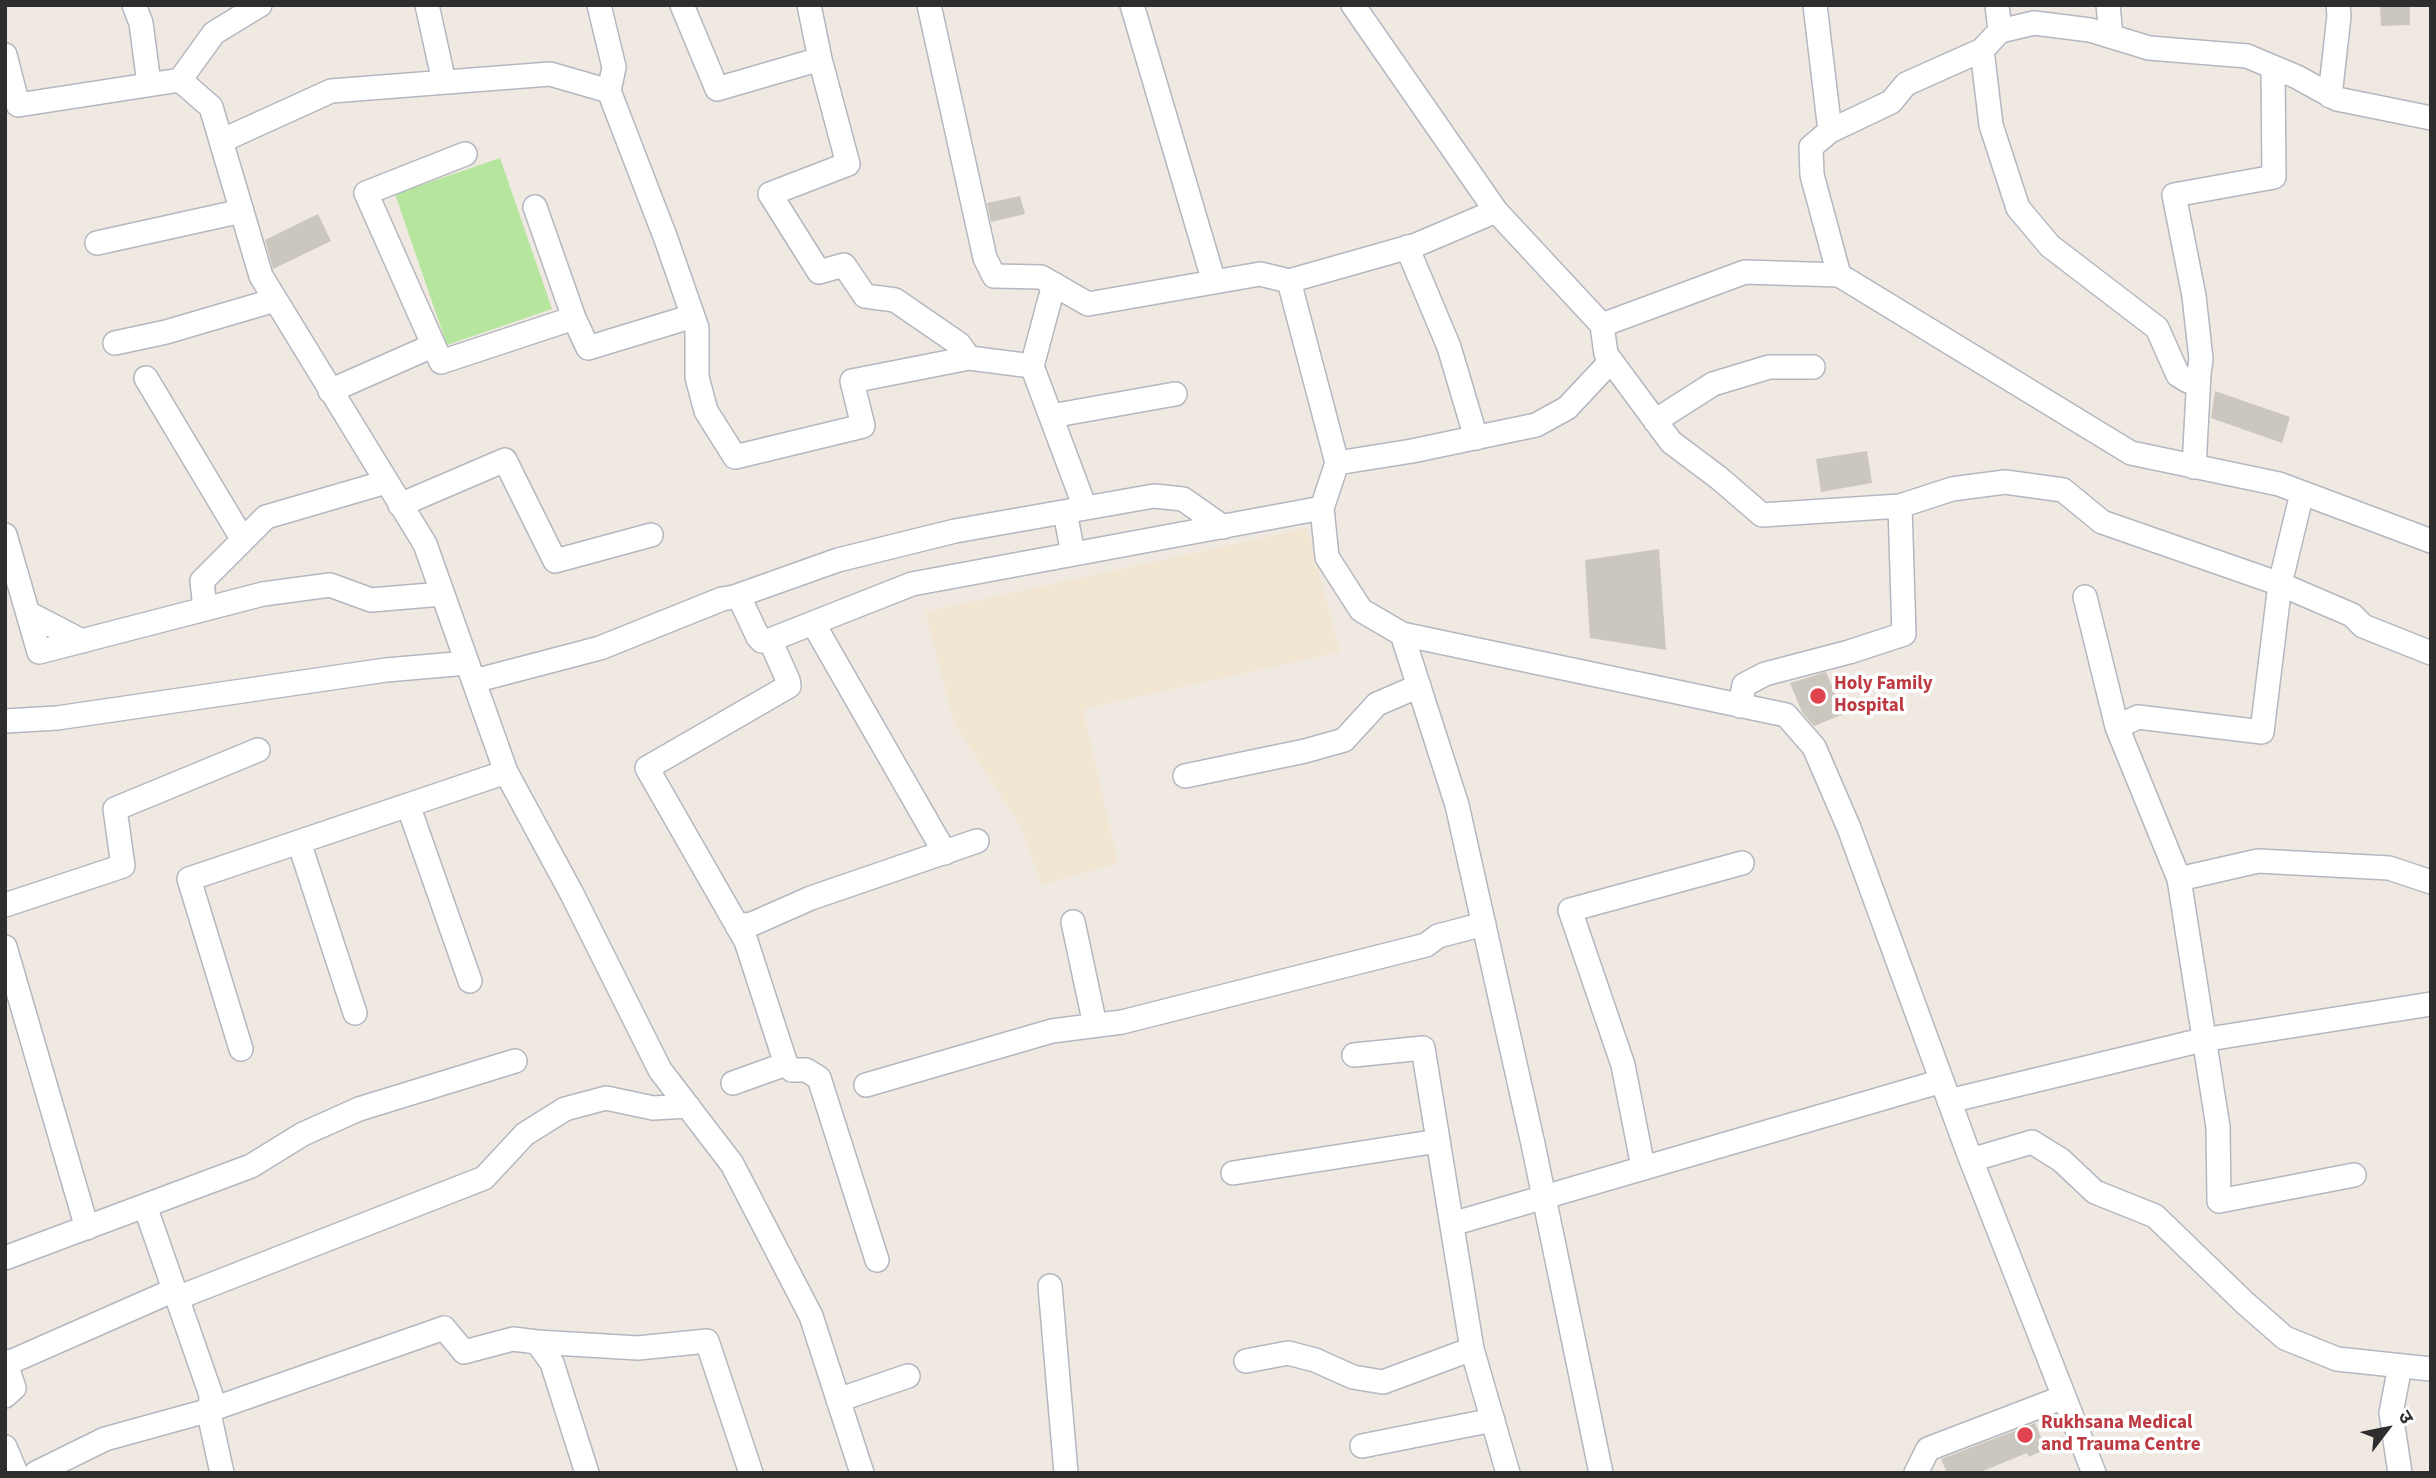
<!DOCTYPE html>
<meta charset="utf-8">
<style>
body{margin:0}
#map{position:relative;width:2436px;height:1478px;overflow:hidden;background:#efe9e1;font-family:"Source Sans 3","Noto Sans Devanagari",sans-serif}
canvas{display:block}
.frame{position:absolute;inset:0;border:7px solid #2e2e2e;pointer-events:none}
.north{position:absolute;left:2352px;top:1394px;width:70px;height:70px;-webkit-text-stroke:5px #fff;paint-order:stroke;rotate:58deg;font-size:19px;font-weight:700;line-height:28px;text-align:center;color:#2e2e2e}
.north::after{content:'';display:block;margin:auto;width:24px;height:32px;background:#2e2e2e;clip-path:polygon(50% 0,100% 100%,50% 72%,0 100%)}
</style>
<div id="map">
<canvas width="2436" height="1478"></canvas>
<div class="frame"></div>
<div class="north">उ</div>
</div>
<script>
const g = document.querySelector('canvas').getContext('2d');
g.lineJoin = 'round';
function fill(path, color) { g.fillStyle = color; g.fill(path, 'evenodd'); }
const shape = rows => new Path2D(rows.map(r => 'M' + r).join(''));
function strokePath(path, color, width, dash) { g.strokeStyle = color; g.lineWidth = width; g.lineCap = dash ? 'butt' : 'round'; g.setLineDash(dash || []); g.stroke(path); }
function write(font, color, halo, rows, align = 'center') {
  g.font = font + ' "Source Sans 3",sans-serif'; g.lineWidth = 7; g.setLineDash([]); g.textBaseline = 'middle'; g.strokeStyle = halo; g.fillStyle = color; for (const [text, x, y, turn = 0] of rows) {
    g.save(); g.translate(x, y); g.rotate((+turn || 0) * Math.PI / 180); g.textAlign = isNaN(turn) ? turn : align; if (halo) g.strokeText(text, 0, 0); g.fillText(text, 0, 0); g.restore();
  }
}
fill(shape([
 [1307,528,1340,652,1083,709,1118,863,1042,885,1020,825,954,723,925,612]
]), '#f0e6d1');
fill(shape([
 [500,158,552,309,447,345,395,194]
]), '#b6e59e');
fill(shape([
 [2380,5,2410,5,2410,25,2381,26],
 [1020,196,1025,214,991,222,987,203],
 [318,214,331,241,273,269,265,240],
 [2215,391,2290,417,2282,443,2211,418],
 [1867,451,1872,483,1821,492,1816,459],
 [1659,549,1666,650,1590,638,1585,560],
 [1826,672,1844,714,1814,726,1802,712,1790,683],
 [2035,1423,2046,1449,2029,1457,2027,1453,1978,1473,1947,1473,1941,1459]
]), '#cbc7bf');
const minor = shape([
 [134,5,141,23,149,84],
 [427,5,444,82],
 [599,5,614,67,609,91,666,239,697,328,697,377,706,411,735,457,863,426,852,381,969,358,1032,366],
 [682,5,717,89,820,59],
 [809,5,820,59,848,164,770,194,819,272,844,265,865,296,895,300,959,344,969,358],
 [929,5,985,258,994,276,1041,277,1088,304,1260,274,1289,281],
 [1132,5,1214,282],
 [1353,5,1496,211,1602,325,1745,272,1839,275,2131,453,2279,484,2431,541],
 [1815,5,1830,131],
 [1997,5,2000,31],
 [2108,5,2111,36],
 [1982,50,1991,125,2018,208,2050,246,2157,328,2178,375,2188,381,2199,374,2201,359,2194,296,2174,195,2274,177,2273,67],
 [5,55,18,105,180,80,211,107,261,276,425,544,506,772,572,894,660,1070,732,1164,811,1316,862,1473],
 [180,80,214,33,260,5],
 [2330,96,2339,16,2338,5],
 [221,141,331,91,550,74,609,91],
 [465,154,366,193,441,362,574,318],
 [535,207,574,318,588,348,693,316],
 [1496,211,1416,245,1289,281,1337,463,1322,508,1327,557,1361,610,1402,634,1786,715,1814,747,1849,828,1968,1152,2094,1473],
 [97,243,242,211],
 [1407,247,1449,347,1476,438],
 [1839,275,1812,175,1811,147,1830,131,1891,102,1906,84,1982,50,2000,31,2034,23,2090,30,2149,48,2247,56,2297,77,2337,99,2431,118],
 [1054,284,1032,366,1081,497],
 [1602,325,1606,354,1671,442,1719,478,1762,515,1900,506,1904,634,1849,652,1765,674,1744,685,1740,706],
 [115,343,166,332,275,300],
 [146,378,243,540],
 [330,391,432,346],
 [1051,416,1175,394],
 [1655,421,1713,384,1769,367,1813,367],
 [1337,463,1412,451,1536,425,1567,408,1611,361],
 [2194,467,2199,374],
 [400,505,505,460,555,561,651,535],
 [1900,506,1952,489,2005,482,2063,490,2102,522,2280,584,2352,615,2363,626,2431,653],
 [1065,512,1073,554],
 [5,535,39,652,263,594,330,585,371,600,442,594],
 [734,597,838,560,955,531,1154,496,1183,499,1223,527],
 [2085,597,2117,727,2179,879,2218,1127,2219,1201,2354,1175],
 [205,609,202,581,266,517,386,482],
 [28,613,82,641],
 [813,623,945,853],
 [1402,634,1457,805,1533,1144,1601,1473],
 [770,640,788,680,789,686,647,768,746,941,786,1064],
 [474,681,600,648,722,599,734,597,741,601,758,637,762,641,770,640,912,584,1322,508],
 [5,721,57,718,386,670,467,663],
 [2117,727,2138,717,2262,732,2280,584,2302,493],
 [1185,776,1305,751,1344,740,1377,704,1419,686],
 [408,805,470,981],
 [299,842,355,1013],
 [2179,879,2258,861,2389,868,2431,882],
 [5,905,123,866,115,809,258,750],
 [1073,922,1095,1025],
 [737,926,752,924,811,898,977,841],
 [5,947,87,1228],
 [241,1049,189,879,506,772],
 [1354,1055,1423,1048,1472,1349,1508,1473],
 [733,1083,786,1064,792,1070,806,1070,819,1078,877,1260],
 [866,1085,1052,1031,1122,1022,1426,945,1438,936,1484,924],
 [1949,1101,2202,1040,2431,1004],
 [1971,1160,2032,1142,2061,1160,2095,1192,2155,1216,2245,1303,2285,1338,2337,1359,2431,1369],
 [1643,1167,1623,1065,1570,910,1742,863],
 [1233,1173,1438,1141],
 [145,1206,211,1395,210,1418,222,1473],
 [1452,1224,1942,1081],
 [5,1258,251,1166,303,1134,359,1109,515,1061],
 [1050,1286,1066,1473],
 [177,1298,484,1178,525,1134,565,1109,606,1098,653,1108,688,1106],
 [537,1342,638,1348,707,1341,751,1473],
 [5,1361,14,1388,5,1396],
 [1246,1361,1288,1353,1315,1360,1353,1377,1383,1382,1472,1349],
 [6,1364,174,1290],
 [838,1400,908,1376],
 [1362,1446,1493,1420],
 [5,1447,16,1473],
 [36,1473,105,1439,210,1410,444,1328,464,1352,513,1339,537,1342,552,1363,587,1473],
 [1916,1473,1928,1449,2064,1397],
 [2400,1473,2391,1413,2400,1366]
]);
strokePath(minor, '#b4b7c1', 26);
strokePath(minor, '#fff', 23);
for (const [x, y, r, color] of [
 [1818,696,9,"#e0444e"],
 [2025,1435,9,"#e0444e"]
]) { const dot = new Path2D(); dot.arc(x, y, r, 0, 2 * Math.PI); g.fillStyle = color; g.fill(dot); strokePath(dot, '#fff', 2.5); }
write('bold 19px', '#be3a42', '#fff', [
 ["Holy Family",1834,685],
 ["Hospital",1834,707],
 ["Rukhsana Medical",2041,1424],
 ["and Trauma Centre",2041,1446]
], 'left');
</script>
